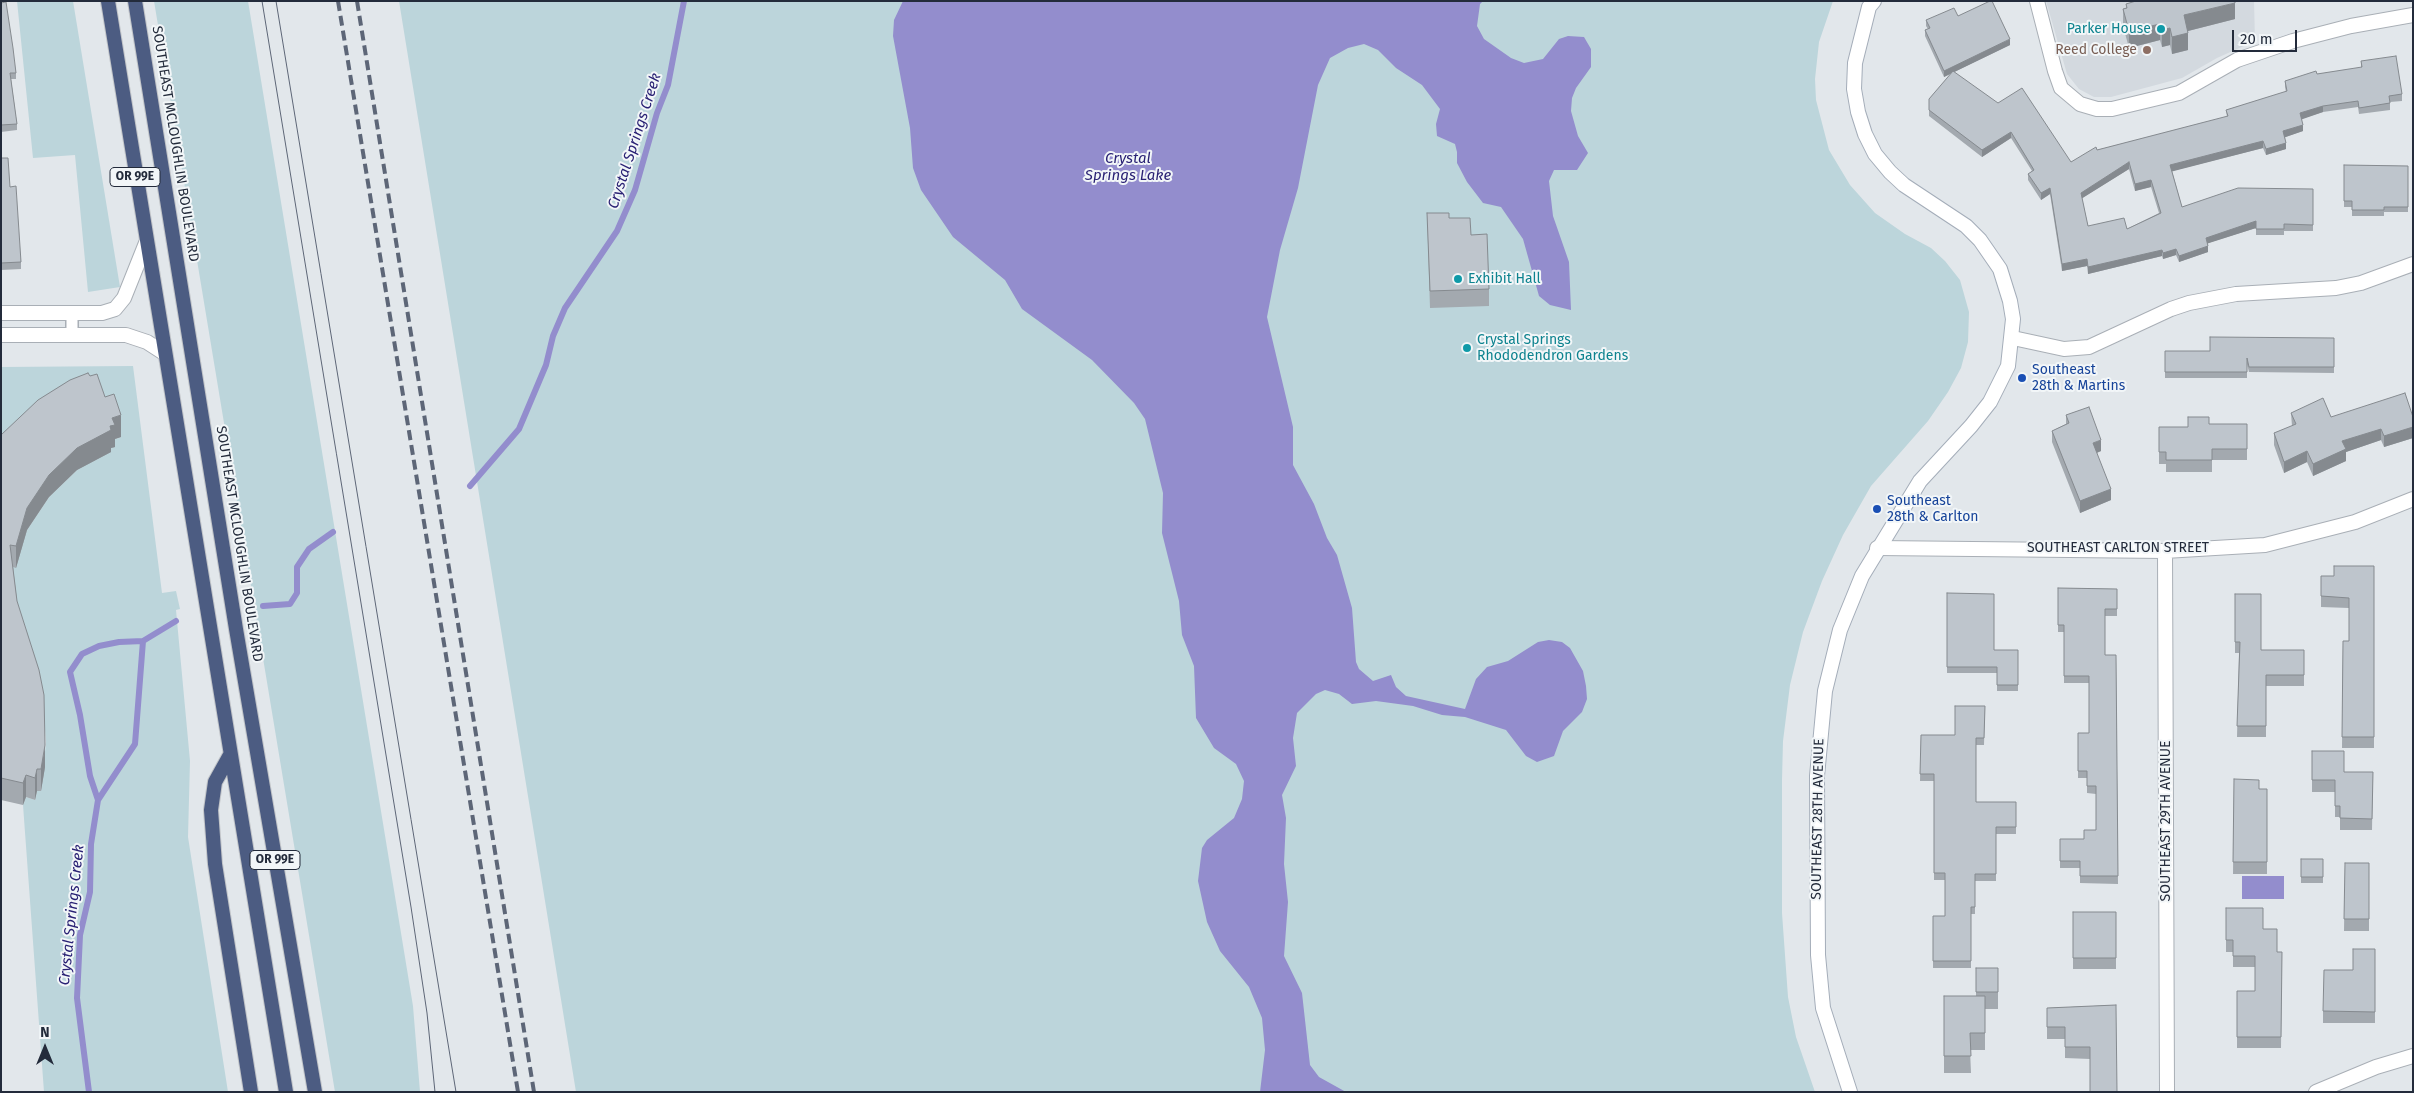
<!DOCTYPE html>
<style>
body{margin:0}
#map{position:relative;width:2414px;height:1093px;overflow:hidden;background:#e2e7eb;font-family:"Fira Sans",sans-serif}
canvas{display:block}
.frame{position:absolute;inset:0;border:2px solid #232b3b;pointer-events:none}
.north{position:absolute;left:20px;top:1023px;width:50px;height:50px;-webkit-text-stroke:4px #f2f6f8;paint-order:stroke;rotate:0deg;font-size:14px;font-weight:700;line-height:20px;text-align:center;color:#232b3b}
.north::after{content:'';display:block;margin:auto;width:18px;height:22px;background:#232b3b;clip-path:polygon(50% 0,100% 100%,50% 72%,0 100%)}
.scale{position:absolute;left:2232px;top:30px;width:65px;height:22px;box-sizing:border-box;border:2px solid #232b3b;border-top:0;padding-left:6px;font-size:15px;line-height:18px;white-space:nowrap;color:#232b3b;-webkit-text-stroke:4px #f2f6f8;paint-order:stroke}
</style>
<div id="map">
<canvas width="2414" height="1093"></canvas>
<div class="frame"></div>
<div class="north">N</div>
<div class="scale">20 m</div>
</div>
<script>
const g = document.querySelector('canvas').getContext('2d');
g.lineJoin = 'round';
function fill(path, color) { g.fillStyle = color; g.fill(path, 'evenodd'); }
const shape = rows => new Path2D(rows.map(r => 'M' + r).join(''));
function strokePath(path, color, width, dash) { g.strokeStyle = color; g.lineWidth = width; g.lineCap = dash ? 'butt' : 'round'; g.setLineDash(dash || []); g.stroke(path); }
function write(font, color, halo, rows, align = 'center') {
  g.font = font + ' "Fira Sans",sans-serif'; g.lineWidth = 4; g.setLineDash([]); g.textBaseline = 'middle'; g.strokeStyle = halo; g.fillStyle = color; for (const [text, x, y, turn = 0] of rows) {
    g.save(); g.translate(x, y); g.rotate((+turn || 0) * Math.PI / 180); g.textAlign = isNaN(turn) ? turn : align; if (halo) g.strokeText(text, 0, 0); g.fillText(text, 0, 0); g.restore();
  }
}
fill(shape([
 [2046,1,2254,1,2255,41,2217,58,2182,78,2111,97,2094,97,2079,89,2067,74]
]), '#d3d9df');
fill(shape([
 [17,1,73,1,120,287,88,292,75,155,33,158],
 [154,1,248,1,413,1006,420,1092,335,1092],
 [399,1,1833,1,1819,42,1815,79,1816,100,1829,150,1850,185,1875,213,1905,234,1931,248,1945,261,1960,280,1969,312,1968,342,1961,368,1948,392,1928,421,1871,486,1843,535,1822,581,1803,632,1790,685,1783,741,1782,780,1782,913,1788,997,1796,1037,1815,1092,576,1092],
 [133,366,162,593,176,591,180,609,176,610,190,761,188,837,228,1092,44,1092,23,805,26,797,35,800,37,791,41,791,46,742,44,717,23,647,12,567,27,530,49,497,77,470,110,448,112,440,121,437,1,457,1,367]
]), '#bcd5db');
fill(shape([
 [903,1,1483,1,1480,4,1477,26,1484,39,1511,58,1524,63,1543,59,1559,39,1568,36,1584,37,1591,49,1591,67,1576,88,1572,98,1571,111,1578,136,1588,153,1577,170,1554,170,1549,181,1553,216,1569,262,1571,310,1550,305,1539,296,1523,239,1501,207,1483,203,1467,182,1457,163,1457,152,1455,144,1437,136,1436,124,1440,109,1422,85,1396,68,1378,50,1364,44,1348,48,1330,58,1318,85,1298,188,1280,250,1267,317,1293,427,1293,465,1314,504,1327,538,1337,555,1352,608,1356,662,1359,669,1373,681,1391,675,1396,687,1406,696,1465,709,1476,679,1487,667,1508,661,1538,642,1549,640,1562,642,1570,648,1583,671,1586,686,1587,699,1582,712,1563,731,1554,756,1537,762,1526,756,1506,730,1465,717,1442,715,1413,706,1376,701,1352,704,1339,694,1325,690,1316,694,1297,713,1293,738,1296,766,1282,795,1286,818,1284,864,1288,902,1284,956,1302,993,1310,1065,1319,1077,1346,1092,1260,1092,1265,1050,1262,1018,1249,987,1220,951,1207,922,1198,881,1202,848,1207,840,1234,818,1242,799,1244,781,1236,764,1214,748,1196,718,1194,666,1182,635,1179,601,1162,533,1163,493,1145,419,1134,403,1092,360,1022,309,1005,280,953,237,921,190,913,168,910,128,893,36,894,20],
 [2242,876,2284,876,2284,899,2242,899]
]), '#938dcd');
strokePath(shape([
 [470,486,519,429,546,365,553,336,565,308,617,231,635,190,657,113,668,85,684,1],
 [263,606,290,604,297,593,297,567,309,549,333,532],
 [98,800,90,776,80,715,70,672,82,654,99,646,119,642,143,641],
 [89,1092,77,998,80,935,90,892,91,844,98,800,135,744,143,641,176,621]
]), '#938dcd', 6);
const service = shape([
 [72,313,72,334]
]);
const minor = shape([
 [2037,1,2055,71,2061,88,2080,104,2097,109,2112,109,2179,93,2237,60,2293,41,2351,26,2413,15],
 [1,313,102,313,115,309,124,298,146,243],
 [1,335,126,335,147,342,164,353],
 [2013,338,2064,349,2089,347,2171,309,2189,303,2236,294,2336,288,2361,283,2413,264],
 [1877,548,2165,551,2265,545,2355,522,2413,499],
 [2165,551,2167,1092],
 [2316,1092,2376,1067,2413,1056]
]);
const secondary = shape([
 [1850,1092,1823,1008,1818,955,1817,776,1825,691,1840,630,1862,576,1920,481,1971,426,1990,402,2008,366,2013,319,2010,301,2000,269,1980,240,1966,226,1904,185,1890,172,1875,154,1865,134,1858,112,1854,89,1855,63,1869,7,1874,1]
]);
const trunk = shape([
 [108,1,286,1092],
 [135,1,236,629,315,1092],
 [230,755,215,782,211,810,215,864,251,1092]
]);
strokePath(service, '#a9afb6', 14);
strokePath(minor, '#a9afb6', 16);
strokePath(secondary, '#a4adb9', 16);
strokePath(trunk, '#c1c4c8', 16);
strokePath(service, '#fff', 11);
strokePath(minor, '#fff', 14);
strokePath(secondary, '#fff', 14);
strokePath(trunk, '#4c5c82', 14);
strokePath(shape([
 [262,1,411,907,427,1013,435,1092],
 [276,1,456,1092]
]), '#5d6677', 1);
strokePath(shape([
 [338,1,518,1092],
 [357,1,534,1092]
]), '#5d6677', 4, [10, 5]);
fill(shape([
 [1,3,16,73,16,79,11,79,17,124,17,130,1,132],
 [2126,4,2235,19,2188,31,2188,50,2172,54,2170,45,2162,47,2160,40,2129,48,2123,26,2123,9,2126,8],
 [1958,16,2010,45,1954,72,2071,162,2097,150,2227,117,2226,110,2286,92,2285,87,2285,81,2317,74,2361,68,2361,61,2402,94,2402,101,2390,102,2390,110,2359,114,2358,107,2323,112,2301,119,2303,131,2285,137,2286,149,2266,155,2263,148,2172,171,2182,207,2313,189,2313,231,2284,231,2284,235,2256,235,2256,228,2208,243,2208,252,2179,262,2176,255,2163,259,2162,256,2088,274,2087,266,2062,271,2050,194,2041,200,2028,180,2028,174,2032,171,2011,138,1982,157,1929,116,1929,99,1952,73,1944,77,1925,36,1925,30,1928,29,1926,26,1926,20],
 [2129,169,2135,191,2151,187,2159,213,2127,229,2088,226,2082,198],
 [1,158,10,187,21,262,21,269,1,270],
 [2344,165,2408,166,2408,212,2384,212,2384,216,2352,216,2352,207,2344,207],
 [1427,213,1449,218,1471,235,1489,289,1489,306,1430,308],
 [2334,338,2334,373,2249,372,2247,364,2247,378,2165,378,2165,351,2210,351],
 [90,376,105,397,121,437,115,439,115,447,111,448,111,452,77,470,49,497,27,530,16,568,13,567,17,601,45,767,41,791,37,791,35,800,26,797,23,805,1,800,1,435],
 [2291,413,2331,417,2413,417,2413,438,2384,447,2381,440,2346,452,2346,461,2313,476,2307,462,2284,473,2274,445,2274,433,2292,426],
 [2066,415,2101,451,2097,453,2111,500,2080,513,2052,442,2052,431,2066,424],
 [2209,424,2247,424,2247,460,2212,460,2212,472,2166,472,2166,464,2159,464,2159,427,2188,427],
 [2374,566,2374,748,2342,748,2343,641,2349,641,2349,608,2321,607,2321,576,2334,576],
 [2058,588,2117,589,2117,616,2105,616,2105,655,2116,655,2118,884,2080,883,2080,868,2060,868,2060,839,2084,839,2096,830,2096,794,2087,793,2087,778,2078,778,2078,733,2089,733,2089,683,2064,683,2064,632,2058,632],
 [1947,593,1994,650,2018,650,2018,691,1997,691,1997,673,1947,673],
 [2235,594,2261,650,2304,650,2304,686,2266,686,2266,737,2237,737,2239,653,2235,653],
 [1985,706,1984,745,1976,745,1976,802,2016,802,2016,834,1996,834,1996,881,1975,881,1975,914,1971,914,1971,968,1933,968,1933,916,1945,916,1945,880,1934,880,1934,781,1920,781,1921,735,1955,735],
 [2312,751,2344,772,2373,772,2372,830,2340,830,2340,817,2335,817,2335,792,2312,792],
 [2234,779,2259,789,2267,789,2267,874,2233,874],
 [2301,859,2323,859,2323,883,2301,883],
 [2345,863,2369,863,2369,931,2344,931],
 [2226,908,2263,929,2277,952,2282,952,2281,1048,2237,1048,2237,991,2255,991,2255,967,2233,967,2233,952,2226,952],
 [2073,912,2116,912,2116,969,2073,969],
 [2375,949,2375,1023,2323,1023,2323,1011,2353,970],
 [1976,968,1998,968,1998,1009,1985,1009,1985,1050,1970,1050,1971,1073,1944,1073,1944,996,1976,996],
 [2116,1005,2090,1059,2065,1058,2065,1039,2047,1039,2047,1008]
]), '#a3a9af');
fill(shape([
 [2235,3,2235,19,2184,32,2184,15],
 [2160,24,2160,40,2129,48,2129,31],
 [2170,28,2170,45,2162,47,2162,30],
 [2188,33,2188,50,2172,54,2172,37],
 [2010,39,2010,45,1944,77,1944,71],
 [2323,106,2323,112,2300,120,2300,113],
 [2303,125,2303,131,2283,138,2283,131],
 [2011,132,2011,138,1982,157,1982,150],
 [2263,141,2263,148,2170,172,2170,165],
 [2286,143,2286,149,2266,155,2266,149],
 [2129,162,2129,169,2081,199,2081,193],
 [2151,180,2151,187,2135,191,2135,184],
 [2050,188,2050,194,2041,200,2041,193],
 [2256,221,2256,228,2206,244,2206,238],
 [2208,246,2208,252,2179,262,2179,256],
 [2176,249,2176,255,2163,259,2163,253],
 [2162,250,2162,256,2088,274,2088,267],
 [2087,259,2087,266,2062,271,2062,264],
 [121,415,121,437,115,439,115,447,111,448,111,452,77,470,49,497,27,530,16,568,16,546,27,508,49,475,77,448,110,426,112,418],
 [2413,427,2413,438,2384,447,2384,436],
 [2381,429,2381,440,2346,452,2346,461,2313,476,2313,464,2342,441],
 [2101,440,2101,451,2093,454,2093,443],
 [2307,451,2307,462,2284,473,2284,462],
 [2111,489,2111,500,2080,513,2080,501],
 [45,745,45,767,41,791,41,769],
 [37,769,37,791,35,800,35,778],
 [26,775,26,797,23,805,23,783]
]), '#858a8f');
const building = shape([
 [1990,1,1992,1,2010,39,1944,71,1925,30,1930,28,1926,20,1954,8,1958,16,1990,1],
 [2136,1,2235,1,2235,3,2184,15,2188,33,2172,37,2170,28,2162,30,2160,24,2129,31,2123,9,2127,8,2126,4,2136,1],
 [6,2,13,48,16,73,10,73,17,124,1,125,1,3,6,2],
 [2396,56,2402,94,2389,96,2390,103,2359,108,2358,101,2323,106,2300,113,2303,125,2283,131,2286,143,2266,149,2263,141,2170,165,2182,207,2238,188,2313,189,2313,225,2284,224,2284,229,2256,229,2256,221,2206,238,2208,246,2179,256,2176,249,2163,253,2162,250,2088,267,2087,259,2062,264,2050,188,2041,193,2028,174,2034,170,2011,132,1982,150,1929,110,1929,99,1953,71,1998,103,2022,88,2071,162,2096,147,2097,150,2228,116,2226,110,2287,91,2285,81,2316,71,2317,74,2362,67,2361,61,2396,56],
 [2129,162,2135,184,2151,180,2161,213,2127,229,2124,218,2088,226,2081,193,2129,162],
 [1,158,8,158,10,187,16,186,21,262,1,263,1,158],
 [2344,165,2408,166,2408,207,2384,207,2384,210,2352,210,2352,201,2344,201,2344,165],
 [1427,213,1449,213,1449,218,1470,218,1471,235,1487,234,1489,289,1430,291,1427,213],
 [2210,337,2334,338,2334,367,2249,367,2247,358,2247,372,2165,372,2165,351,2210,351,2210,337],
 [88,373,90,376,97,374,105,397,114,394,121,415,112,418,115,425,110,426,111,430,77,448,49,475,27,508,16,546,10,545,17,601,39,670,44,695,45,745,41,769,37,769,35,778,26,775,23,783,1,778,1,435,38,400,70,380,88,373],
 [2405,393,2413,417,2413,427,2384,436,2381,429,2342,441,2346,449,2313,464,2307,451,2284,462,2274,433,2296,424,2291,413,2323,398,2331,417,2405,393],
 [2089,407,2101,440,2093,443,2111,489,2080,501,2052,431,2069,423,2066,415,2089,407],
 [2188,417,2209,417,2209,424,2247,424,2247,449,2212,449,2212,460,2166,460,2166,452,2159,452,2159,427,2188,427,2188,417],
 [2334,566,2374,566,2374,737,2342,737,2343,641,2349,641,2349,598,2321,596,2321,576,2334,576,2334,566],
 [2058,588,2117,589,2117,609,2105,609,2105,655,2116,655,2118,876,2080,876,2080,861,2060,861,2060,839,2084,839,2084,830,2096,830,2096,786,2087,786,2087,771,2078,771,2078,733,2089,733,2089,676,2064,676,2064,625,2058,625,2058,588],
 [1947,593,1994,594,1994,650,2018,650,2018,685,1997,685,1997,667,1947,667,1947,593],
 [2235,594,2261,594,2261,650,2304,650,2304,675,2266,675,2266,726,2237,726,2240,642,2235,642,2235,594],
 [1955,706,1985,706,1984,738,1976,738,1976,802,2016,802,2016,827,1996,827,1996,874,1975,874,1975,907,1971,907,1971,961,1933,961,1933,916,1945,916,1945,873,1934,873,1934,774,1920,774,1921,735,1955,735,1955,706],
 [2312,751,2344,751,2344,772,2373,772,2372,819,2340,818,2340,806,2335,806,2335,780,2312,780,2312,751],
 [2234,779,2259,780,2259,789,2267,789,2267,862,2233,862,2234,779],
 [2301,859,2323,859,2323,877,2301,877,2301,859],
 [2345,863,2369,863,2369,919,2344,919,2345,863],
 [2226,908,2263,908,2263,929,2277,929,2277,952,2282,952,2281,1037,2237,1037,2237,991,2255,991,2255,956,2233,956,2233,940,2226,940,2226,908],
 [2073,912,2116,912,2116,958,2073,958,2073,912],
 [2353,949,2375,949,2375,1012,2323,1011,2324,970,2353,970,2353,949],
 [1976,968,1998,968,1998,992,1976,992,1976,968],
 [1944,996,1985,996,1985,1033,1970,1033,1971,1056,1944,1056,1944,996],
 [2116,1005,2117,1092,2090,1092,2090,1047,2065,1047,2065,1027,2047,1027,2047,1008,2116,1005]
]);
fill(building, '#bec5cc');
strokePath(building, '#858a8f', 1);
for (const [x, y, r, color] of [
 [2161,29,5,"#0f9aa8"],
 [2147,50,5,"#8d6e63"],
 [1458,279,5,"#0f9aa8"],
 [1467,348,5,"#0f9aa8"],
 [2022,378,5,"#1a4fb4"],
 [1877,509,5,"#1a4fb4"]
]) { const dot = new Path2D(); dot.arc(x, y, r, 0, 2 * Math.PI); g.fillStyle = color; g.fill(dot); strokePath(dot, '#f2f6f8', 2); }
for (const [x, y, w] of [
 [135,177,50],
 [275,860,50]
]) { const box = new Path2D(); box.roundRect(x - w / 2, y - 9.5, w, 19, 4); g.fillStyle = '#f2f6f8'; g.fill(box); strokePath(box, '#232b3b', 1); }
write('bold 12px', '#232b3b', null, [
 ["OR 99E",135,177],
 ["OR 99E",275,860]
]);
write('14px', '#0d838f', '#f2f6f8', [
 ["Parker House",2151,29,"right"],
 ["Exhibit Hall",1468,279],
 ["Crystal Springs",1477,340],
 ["Rhododendron Gardens",1477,356]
], 'left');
write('14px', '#785e54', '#f2f6f8', [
 ["Reed College",2137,50]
], 'right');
write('14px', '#232b3b', '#f2f6f8', [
 ["SOUTHEAST MCLOUGHLIN BOULEVARD",175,144,81],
 ["SOUTHEAST MCLOUGHLIN BOULEVARD",239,544,81],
 ["SOUTHEAST CARLTON STREET",2118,548],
 ["SOUTHEAST 28TH AVENUE",1818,819,-89],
 ["SOUTHEAST 29TH AVENUE",2166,821,-90]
]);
write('14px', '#164399', '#f2f6f8', [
 ["Southeast",2032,370],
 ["28th & Martins",2032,386],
 ["Southeast",1887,501],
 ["28th & Carlton",1887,517]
], 'left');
write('italic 15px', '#292174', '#f2f6f8', [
 ["Crystal Springs Creek",635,141,-72],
 ["Crystal",1128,159],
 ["Springs Lake",1128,176],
 ["Crystal Springs Creek",72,915,-84]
]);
</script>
